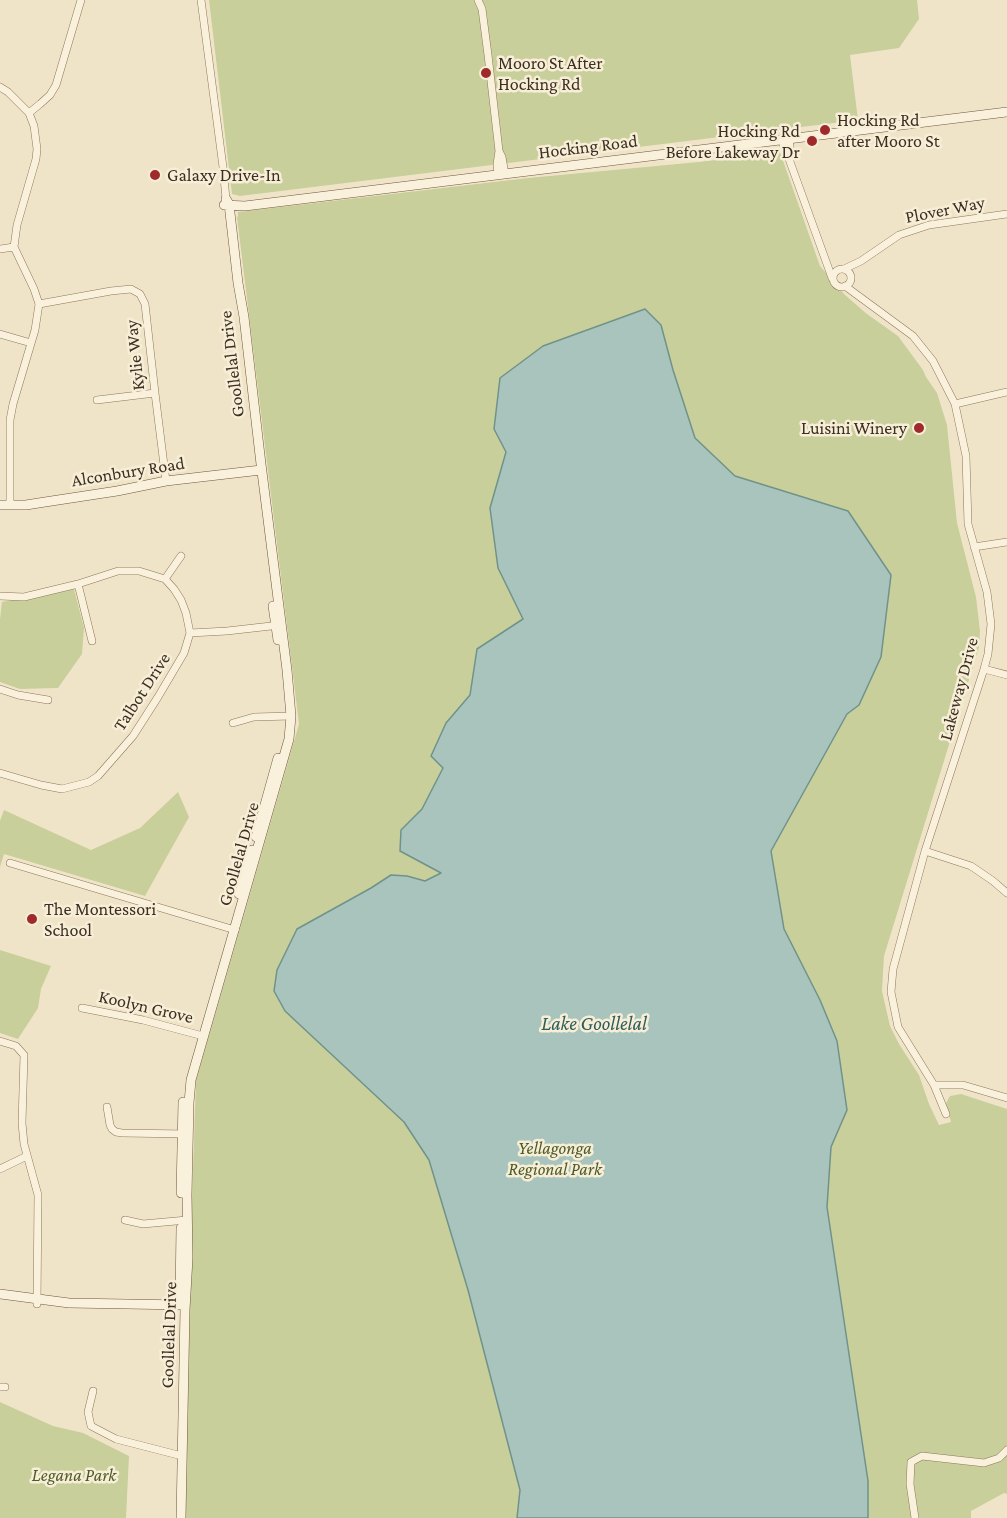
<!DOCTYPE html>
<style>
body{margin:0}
canvas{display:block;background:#f0e4c8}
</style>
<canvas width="1007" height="1518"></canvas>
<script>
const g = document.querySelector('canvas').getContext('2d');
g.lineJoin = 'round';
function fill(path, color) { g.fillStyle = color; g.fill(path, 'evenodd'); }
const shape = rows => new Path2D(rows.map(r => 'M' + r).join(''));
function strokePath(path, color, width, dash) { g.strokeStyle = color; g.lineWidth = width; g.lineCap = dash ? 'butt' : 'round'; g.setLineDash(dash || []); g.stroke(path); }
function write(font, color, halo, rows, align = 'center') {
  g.font = font + ' "Crimson Pro",serif'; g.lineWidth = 5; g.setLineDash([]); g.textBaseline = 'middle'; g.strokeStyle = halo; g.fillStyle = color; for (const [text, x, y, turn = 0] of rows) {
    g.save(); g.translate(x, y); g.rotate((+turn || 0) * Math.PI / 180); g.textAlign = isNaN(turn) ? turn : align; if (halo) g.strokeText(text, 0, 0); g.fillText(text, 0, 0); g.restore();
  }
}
fill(shape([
 [209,0,917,0,919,19,899,48,850,55,858,120,240,196,232,194],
 [780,152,820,266,845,295,867,314,898,336,923,370,926,377,937,393,947,425,957,523,976,597,980,631,979,647,884,956,882,991,890,1026,899,1044,919,1075,929,1104,939,1125,951,1122,946,1103,950,1096,961,1094,1007,1109,1007,1494,1004,1493,971,1511,971,1518,181,1518,196,1081,299,724,237,217,238,216,238,212,528,178,699,162],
 [74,589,84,628,82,654,58,688,20,689,0,682,0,619,2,602],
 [178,792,189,817,145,896,4,854,0,867,0,821,4,810,91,850,140,828],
 [0,950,51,966,41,989,38,1008,18,1039,0,1033],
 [0,1402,53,1426,83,1433,129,1456,126,1518,0,1518]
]), '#c9cf9b');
const water = shape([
 [645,309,661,325,673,370,695,438,735,476,848,511,891,575,881,657,859,705,847,714,771,851,784,929,820,1000,837,1041,847,1110,831,1147,827,1207,868,1481,868,1518,517,1518,520,1490,468,1290,429,1160,404,1122,285,1011,274,991,277,970,297,929,371,888,391,875,407,876,425,881,441,873,400,851,401,830,422,809,443,768,431,756,446,723,470,695,477,649,523,619,498,568,490,508,506,452,494,429,500,378,543,346,645,309]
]);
fill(water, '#a9c4bc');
strokePath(water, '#6f938a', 1.5);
const street = shape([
 [201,0,223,167,226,199],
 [478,0,482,9,488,55,499,151,497,164,498,174],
 [0,87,8,92,29,113,34,126,37,149,36,159,17,225,14,247,34,289,39,304,35,330,13,404,10,420,10,505],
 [29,113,40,104,50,95,56,85,81,0],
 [789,139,791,154,789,159],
 [782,140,787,156,789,159,832,278],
 [499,151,502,157,505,174],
 [0,249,14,247],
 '833 278a9 9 0 1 1 18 0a9 9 0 1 1-18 0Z',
 [844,269,861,261,899,235,929,225,1007,214],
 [845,286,913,336,933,361,955,404,966,456,968,524,987,592,991,624,988,654,984,669,925,851,893,969,891,992,898,1027,934,1085,946,1114],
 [39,304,111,291,131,289,140,294,145,304,155,393,166,481],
 [0,334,31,343],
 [97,400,155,393],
 [955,404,1007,392],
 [974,547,1007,542],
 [165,579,181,556],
 [78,584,92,641],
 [0,596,24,597,78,584,118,571,139,571,165,579,174,589,181,600,186,613,190,633,184,653,158,697,133,736,98,776,89,782,62,789,41,785,0,773],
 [190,633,227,631,280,625],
 [984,669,1007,675],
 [0,689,18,695,48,700],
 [233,723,254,717,291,716],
 [925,851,971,866,993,881,1007,893],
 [10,863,235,930],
 [82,1008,143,1020,203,1036],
 [0,1041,16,1046,24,1055,22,1123,24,1144,38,1195,37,1304],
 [934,1085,963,1085,1007,1098],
 [107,1107,110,1125,112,1129,116,1132,122,1133,187,1134],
 [0,1169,27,1156],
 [125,1220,143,1224,187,1220],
 [0,1387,5,1387],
 [93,1391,88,1412,91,1426,116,1439,182,1456],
 [915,1518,910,1484,911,1462,922,1456,984,1463,999,1458,1007,1450]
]);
const secondary = shape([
 [224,205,245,206,1007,112],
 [0,505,26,505,45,502,117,491,166,481,261,470],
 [273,606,278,640],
 [256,837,278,758],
 [239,894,252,850],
 [181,1193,183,1102],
 [0,1294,69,1303,185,1305],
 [180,1298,181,1228],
 [181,1518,185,1310,188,1258,187,1195,189,1103,191,1080,289,739,291,716,287,670,261,464,244,317,238,283,229,204,226,199]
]);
strokePath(street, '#8d765c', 8);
strokePath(secondary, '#6f573f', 10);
strokePath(street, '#faf1dc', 7);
strokePath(secondary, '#faf1dc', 9);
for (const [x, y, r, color] of [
 [486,73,6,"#9e2a2b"],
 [825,130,6,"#9e2a2b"],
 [812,141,6,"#9e2a2b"],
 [155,175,6,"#9e2a2b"],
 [919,428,6,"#9e2a2b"],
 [32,919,6,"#9e2a2b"]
]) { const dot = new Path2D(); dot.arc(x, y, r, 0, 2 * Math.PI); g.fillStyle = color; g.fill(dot); strokePath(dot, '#f7eed8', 2); }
write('18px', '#3d2e20', '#f7eed8', [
 ["Mooro St After",498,63],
 ["Hocking Rd",498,84],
 ["Hocking Rd",837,120],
 ["after Mooro St",837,141],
 ["Hocking Rd",800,131,"right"],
 ["Before Lakeway Dr",800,152,"right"],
 ["Galaxy Drive-In",167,175],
 ["Luisini Winery",907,428,"right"],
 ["The Montessori",44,909],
 ["School",44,930]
], 'left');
write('18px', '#3d2e20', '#f7eed8', [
 ["Hocking Road",588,147,-7],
 ["Plover Way",945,210,-11],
 ["Kylie Way",135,355,-96],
 ["Goollelal Drive",232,364,-97],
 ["Alconbury Road",128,472,-9],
 ["Lakeway Drive",959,689,-75],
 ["Talbot Drive",142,692,-57],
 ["Goollelal Drive",239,854,-74],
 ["Koolyn Grove",146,1007,13],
 ["Goollelal Drive",169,1335,-88]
]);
write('italic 18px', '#4d5a26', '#f7eed8', [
 ["Yellagonga",555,1148],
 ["Regional Park",555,1169],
 ["Legana Park",74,1475]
]);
write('italic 20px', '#2f5d5a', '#f7eed8', [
 ["Lake Goollelal",594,1024]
]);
</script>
